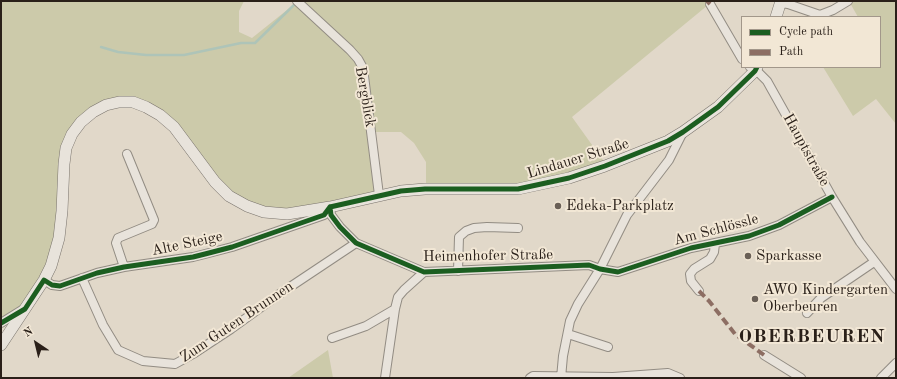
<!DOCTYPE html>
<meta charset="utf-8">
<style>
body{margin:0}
#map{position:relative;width:897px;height:379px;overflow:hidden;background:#e1d8c9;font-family:"Old Standard TT",serif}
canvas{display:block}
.frame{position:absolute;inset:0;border:2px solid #2a2019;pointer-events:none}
.legend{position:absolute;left:741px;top:16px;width:140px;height:52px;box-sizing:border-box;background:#f2e7d5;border:1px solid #a2978a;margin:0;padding:5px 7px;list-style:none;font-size:12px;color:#2a2019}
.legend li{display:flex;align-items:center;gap:8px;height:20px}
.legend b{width:20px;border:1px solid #a2978a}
.north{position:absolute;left:16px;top:323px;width:40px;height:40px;-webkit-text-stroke:3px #f2e7d5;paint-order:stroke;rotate:325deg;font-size:11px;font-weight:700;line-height:16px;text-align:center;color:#2a2019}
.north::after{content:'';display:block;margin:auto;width:14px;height:18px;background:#2a2019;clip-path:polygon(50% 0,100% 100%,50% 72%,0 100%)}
</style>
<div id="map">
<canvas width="897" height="379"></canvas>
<div class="frame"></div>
<ul class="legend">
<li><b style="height:5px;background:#1b5e20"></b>Cycle path</li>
<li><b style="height:5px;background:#8d6e63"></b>Path</li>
</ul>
<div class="north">N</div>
</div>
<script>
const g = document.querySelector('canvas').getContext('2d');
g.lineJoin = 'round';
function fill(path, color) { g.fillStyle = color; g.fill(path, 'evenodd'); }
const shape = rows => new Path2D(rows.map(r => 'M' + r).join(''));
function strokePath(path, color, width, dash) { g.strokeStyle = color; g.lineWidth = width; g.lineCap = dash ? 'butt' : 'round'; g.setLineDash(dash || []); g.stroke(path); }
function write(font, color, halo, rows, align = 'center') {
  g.font = font + ' "Old Standard TT",serif'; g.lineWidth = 4; g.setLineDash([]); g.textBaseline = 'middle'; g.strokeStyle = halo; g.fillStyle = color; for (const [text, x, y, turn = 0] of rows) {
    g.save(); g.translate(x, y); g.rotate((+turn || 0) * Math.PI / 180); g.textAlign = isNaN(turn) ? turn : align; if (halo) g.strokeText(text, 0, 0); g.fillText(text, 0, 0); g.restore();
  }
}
fill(shape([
 [1,1,244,1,239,11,239,32,252,38,297,2,349,51,361,69,377,192,287,211,264,209,231,194,176,125,118,99,69,132,56,237,48,265,21,308,1,320],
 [299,1,705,1,708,5,572,117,605,163,533,184,426,186,426,162,414,143,401,132,373,132,364,68],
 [854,1,896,1,896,124,876,99,853,116,823,67,880,67,880,17,858,17,850,3],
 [328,350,333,378,288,378]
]), '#cccaaa');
strokePath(shape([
 [101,47,118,52,146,55,184,55,241,43,255,43,296,3]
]), '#aec4b8', 2.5);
const minor = shape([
 [297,1,350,50,358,59,363,68,379,195],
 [781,3,788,4,820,15,833,10,848,1],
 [710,4,742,59],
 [750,67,759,73,767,81,832,197,860,242,896,289],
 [330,207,331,215,340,227,356,243,424,272,589,265,600,269,618,272,691,248,749,236,779,225,832,197],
 [124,267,116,243,118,238,152,224,154,220,127,154],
 [458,271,459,237,466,231,474,228,487,227,518,228],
 [82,278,103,325,118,350,143,361,175,364,193,354,231,329,278,295,356,243],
 [44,280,52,285,60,286,97,273,124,267,193,257,205,254,232,247,324,215,330,207],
 [699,291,691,281,690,274,694,269,710,259,714,252,715,244],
 [807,313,821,298,874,262],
 [1,323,22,310],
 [568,334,608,347],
 [332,338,366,326,395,309],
 [764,355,801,378],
 [385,378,395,309,398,297,404,290,424,272],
 [530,378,533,376,613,377,668,373,680,378],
 [561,378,563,356,570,321,578,304,600,269,627,215,669,160,683,132],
 [881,378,896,363]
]);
const secondary = shape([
 [776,17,781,1],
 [1,345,44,280,51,266,59,238,62,211,64,164,66,148,72,134,81,122,93,112,106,105,119,102,133,102,146,107,160,115,174,127,215,182,229,196,247,206,264,212,287,214,330,207,401,191,425,189,518,189,569,178,605,166,668,141,683,132,718,107,755,71,757,67]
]);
strokePath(minor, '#928c83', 10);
strokePath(secondary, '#79736c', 12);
strokePath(minor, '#e8e3db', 8);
strokePath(secondary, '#e8e3db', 11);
strokePath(shape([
 [707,1,710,4],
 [699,291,709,301,735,334,764,355]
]), '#8d6e63', 4, [8, 4]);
strokePath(shape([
 [330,207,331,215,340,227,356,243,424,272,589,265,600,269,618,272,691,248,749,236,779,225,832,197],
 [330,207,401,191,425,189,518,189,569,178,605,166,668,141,683,132,718,107,755,71,757,67],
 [1,323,25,309,44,280,52,285,60,286,97,273,124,267,193,257,205,254,232,247,324,215,330,207]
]), '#1b5e20', 5);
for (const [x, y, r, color] of [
 [558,206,4,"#6a6057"],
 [748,256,4,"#6a6057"],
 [755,299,4,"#6a6057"]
]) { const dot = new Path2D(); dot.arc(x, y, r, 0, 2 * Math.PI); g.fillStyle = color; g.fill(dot); strokePath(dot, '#f2e7d5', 1.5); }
write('15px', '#2a2019', '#f2e7d5', [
 ["Bergblick",365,97,80],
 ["Hauptstraße",806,150,61],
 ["Lindauer Straße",578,159,-17],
 ["Am Schlössle",716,230,-15],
 ["Alte Steige",187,244,-12],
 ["Heimenhofer Straße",488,256,-1],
 ["Zum Guten Brunnen",237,322,-34]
]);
write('15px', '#2a2019', '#f2e7d5', [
 ["Edeka-Parkplatz",566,206],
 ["Sparkasse",756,256],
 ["AWO Kindergarten",763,290],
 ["Oberbeuren",763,307]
], 'left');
g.letterSpacing = '1px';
write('bold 19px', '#2a2019', '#f2e7d5', [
 ["OBERBEUREN",812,337]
]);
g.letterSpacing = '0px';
</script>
